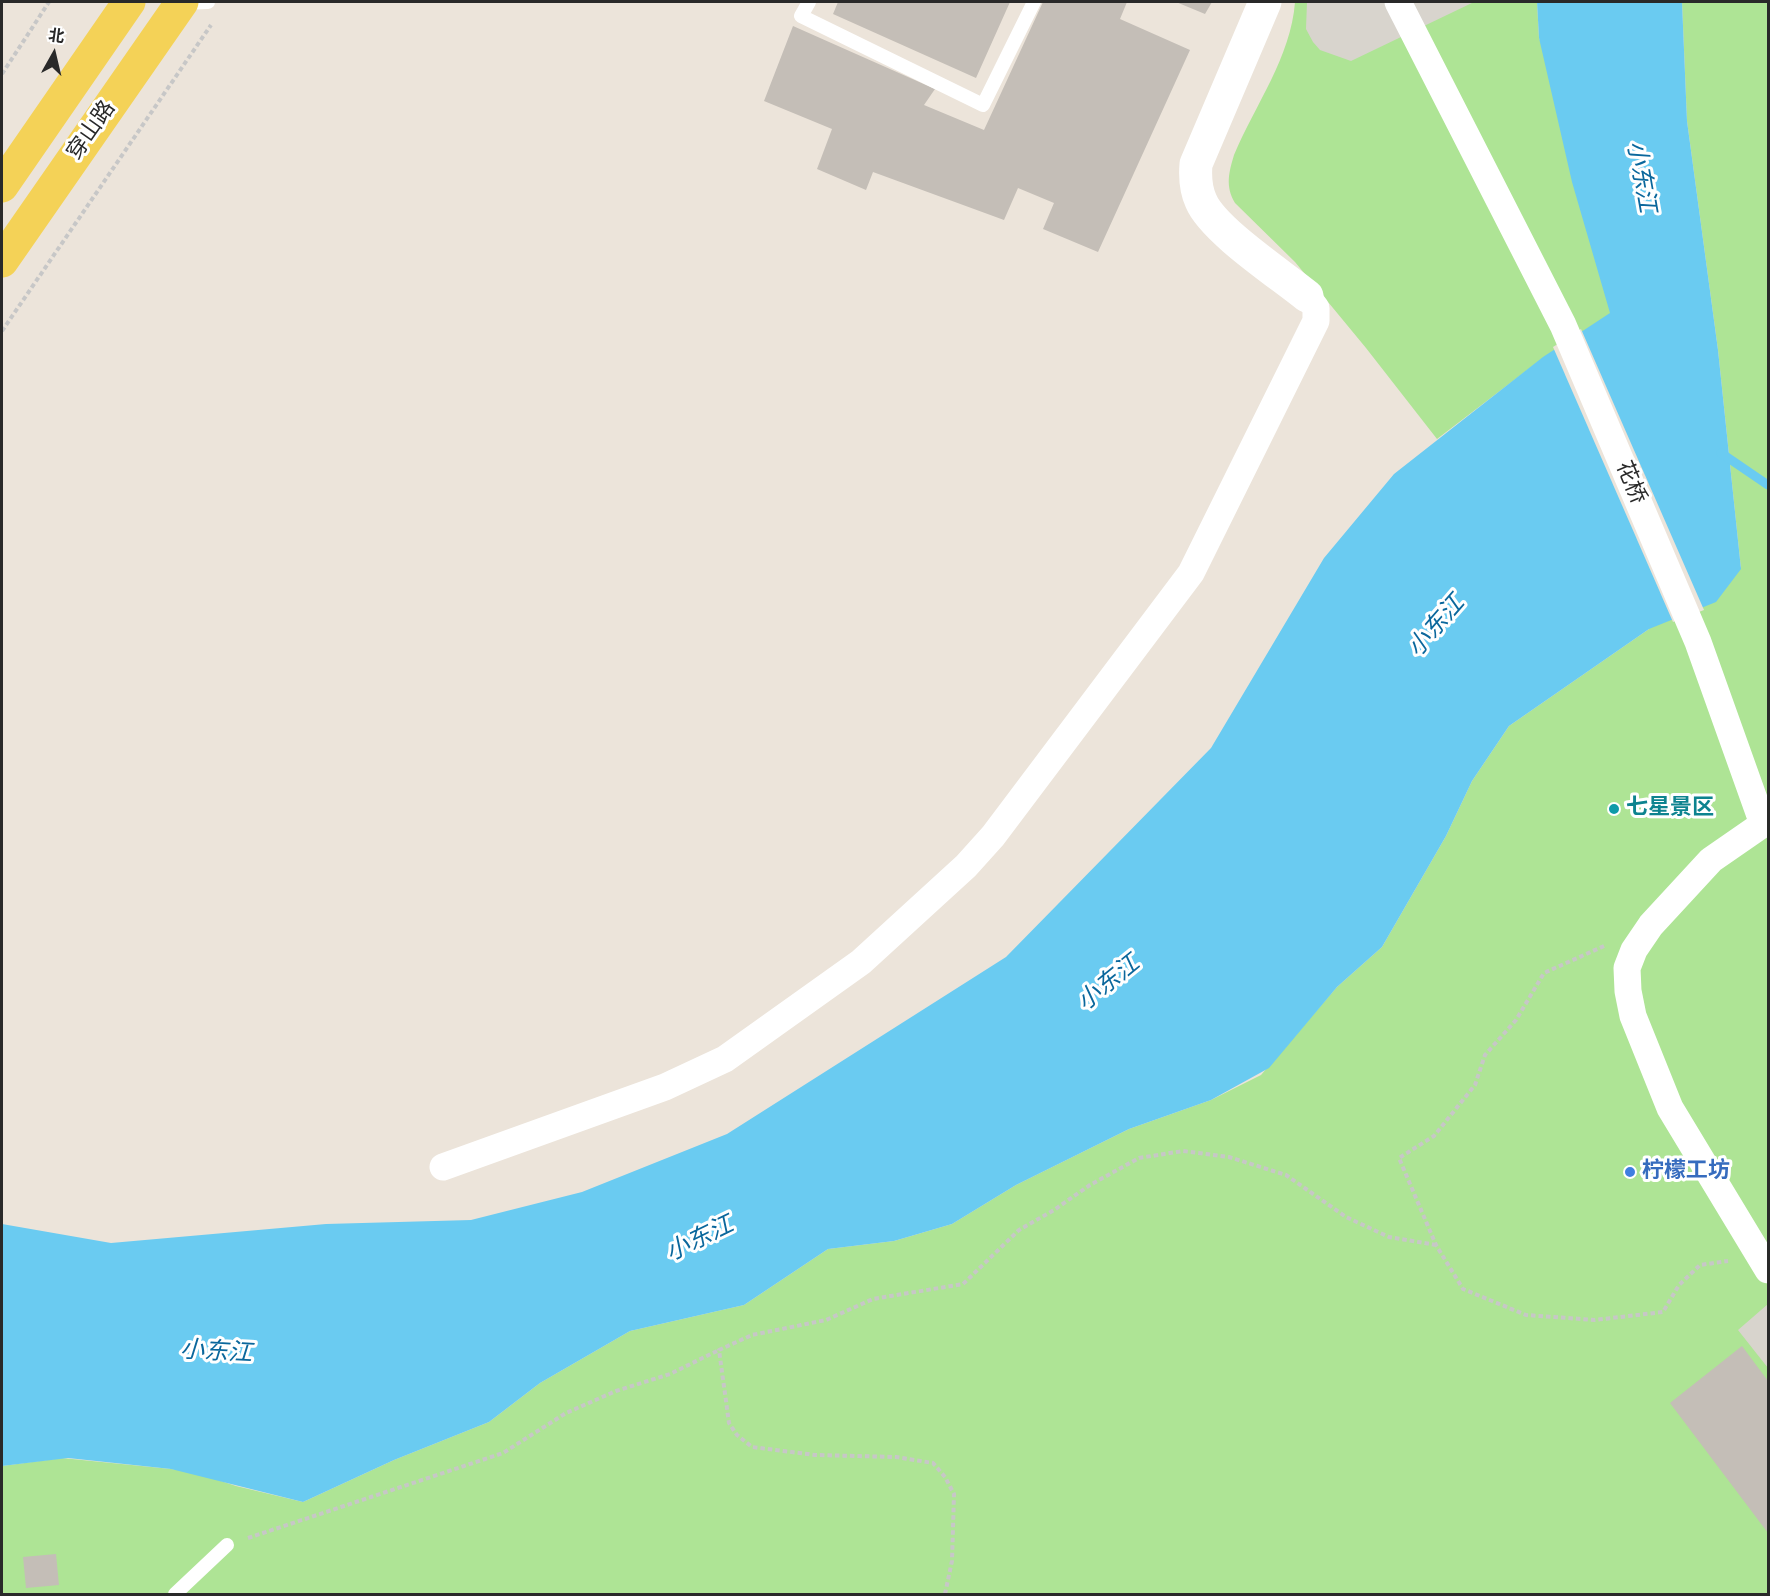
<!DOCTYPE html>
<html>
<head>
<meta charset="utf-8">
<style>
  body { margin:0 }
  #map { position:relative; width:1770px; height:1596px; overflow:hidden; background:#ece4da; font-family:Jost,"Noto Sans SC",sans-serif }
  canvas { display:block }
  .frame { position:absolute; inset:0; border:3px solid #292929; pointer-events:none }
  .north { position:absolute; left:24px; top:24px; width:60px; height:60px; -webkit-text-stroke:4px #fff; paint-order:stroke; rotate:8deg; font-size:16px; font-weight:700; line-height:24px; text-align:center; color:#292929 }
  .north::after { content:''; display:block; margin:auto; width:21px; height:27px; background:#292929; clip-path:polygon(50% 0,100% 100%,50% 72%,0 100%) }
</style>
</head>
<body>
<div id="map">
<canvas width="1770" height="1596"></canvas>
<div class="frame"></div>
<div class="north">北</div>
</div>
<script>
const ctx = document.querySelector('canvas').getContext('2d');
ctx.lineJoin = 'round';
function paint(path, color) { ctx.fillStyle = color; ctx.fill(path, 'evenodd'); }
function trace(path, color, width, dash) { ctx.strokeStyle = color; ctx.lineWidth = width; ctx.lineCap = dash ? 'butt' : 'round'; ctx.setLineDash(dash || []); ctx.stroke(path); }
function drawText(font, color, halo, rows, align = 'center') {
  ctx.font = font + ' Jost,"Noto Sans SC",sans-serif'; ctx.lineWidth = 6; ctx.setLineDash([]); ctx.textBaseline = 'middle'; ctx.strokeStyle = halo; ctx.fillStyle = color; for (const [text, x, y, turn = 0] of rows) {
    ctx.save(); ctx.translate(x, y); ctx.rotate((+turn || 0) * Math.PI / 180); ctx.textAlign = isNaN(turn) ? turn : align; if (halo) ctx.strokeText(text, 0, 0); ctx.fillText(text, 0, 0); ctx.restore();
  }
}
const green = new Path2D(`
  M1295,2H1537L1539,38L1741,569L1718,350L1687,121L1682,2H1768V1594H2V1466L62,1458L191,1471L236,1486L303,1502L394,1460L489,1422L540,1383L630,1331L744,1305L828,1249L894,1241L952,1224L1016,1185L1129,1129L1211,1100L1261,1075L1337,987L1382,947L1446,836L1472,781L1509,726L1649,629L1543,358L1437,439L1366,348L1295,262L1235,203C1225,186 1229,172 1234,155C1255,105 1291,57 1295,2Z`);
const plaza = new Path2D(`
  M1307,2H1474L1351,61L1320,50L1313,42L1306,29Z
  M1768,1304V1368L1738,1330Z`);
const water = new Path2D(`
  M1537,2H1682L1687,121L1718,350L1741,569L1716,602L1649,629L1509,726L1472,781L1446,836L1382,947L1337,987L1269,1068L1211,1100L1129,1129L1016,1185L952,1224L894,1241L828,1249L744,1305L630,1331L540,1383L489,1422L394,1460L303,1502L171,1469L68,1458L2,1466V1224L111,1243L326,1224L471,1220L582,1192L727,1134L1006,957L1211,748L1324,558L1394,474L1543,357L1610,313L1572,182L1539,38Z`);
const pier = new Path2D(`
  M1581,329L1704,610L1673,622L1553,347Z`);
const stream = new Path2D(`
  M1721,453L1768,485`);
const building = new Path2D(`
  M838,2H1010L976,78L833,14Z
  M1043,2H1127L1120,19L1190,50L1098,252L1043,229L1054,203L1018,188L1004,220L873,172L866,190L817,169L832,129L764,101L793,26L935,89L924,105L984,130Z
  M1176,2H1212L1205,14Z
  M1742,1346L1768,1381V1533L1670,1403Z
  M56,1554L59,1585L26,1588L23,1557Z`);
const path = new Path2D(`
  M2,74L49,2
  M2,331L211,25
  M1604,946L1544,973L1516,1020L1485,1055L1475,1085L1434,1136L1399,1158L1436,1245L1463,1289L1526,1315L1595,1320L1663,1312L1679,1285L1700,1265L1728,1261
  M248,1538L503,1453L566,1413L616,1391L670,1374L719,1350
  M945,1594L952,1561L954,1494L945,1477L933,1463L896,1457L815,1455L752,1447L737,1435L729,1423L719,1350L752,1335L826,1320L873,1299L963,1284L1019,1230L1054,1210L1090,1185L1139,1158L1183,1151L1229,1157L1286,1175L1346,1217L1389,1237L1436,1245`);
const lane = new Path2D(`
  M809,2L801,16L983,105L1034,2
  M181,3L208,2
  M175,1594L227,1545`);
const street = new Path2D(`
  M1398,2L1563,325L1698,642L1763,824H1768
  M1763,824L1711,860L1651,925L1634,950L1627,968L1628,991L1633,1016L1670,1108L1768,1270
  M443,1167L665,1087L725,1059L861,962L966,866L993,836L1191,573L1316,321V308L1307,296`);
const secondary = new Path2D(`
  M1265,2L1196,164C1195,176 1196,190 1201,201C1213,230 1280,274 1307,296`);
const primary = new Path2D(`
  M2,186L129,2
  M2,261L182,2`);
const markers = [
  [1614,809,6,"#0f9aa8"],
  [1630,1172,6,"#3f7fe0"]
];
const streetNames = [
  ["穿山路",92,131,-55],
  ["花桥",1630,483,67]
];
const cultureNames = [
  ["七星景区",1626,809]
];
const shopNames = [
  ["柠檬工坊",1642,1172]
];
const waterNames = [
  ["小东江",1640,177,80],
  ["小东江",1437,627,-49],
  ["小东江",1109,984,-39],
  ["小东江",700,1240,-26],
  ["小东江",216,1353,3]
];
paint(green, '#aee495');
paint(plaza, '#d8d4cd');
paint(water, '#6acbf1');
paint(pier, '#ece4da');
trace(stream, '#6acbf1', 9);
paint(building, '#c4beb7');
trace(path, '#c7c7c7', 4, [4.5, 3]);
trace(lane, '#fff', 14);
trace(street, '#fff', 27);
trace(secondary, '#fff', 33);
trace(primary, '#f4d257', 33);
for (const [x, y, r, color] of markers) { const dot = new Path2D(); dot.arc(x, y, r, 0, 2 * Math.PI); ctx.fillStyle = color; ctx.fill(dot); trace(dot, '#fff', 2); }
drawText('22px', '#292929', '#fff', streetNames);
drawText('bold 22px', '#0d838f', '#fff', cultureNames, 'left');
drawText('bold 22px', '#366cbe', '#fff', shopNames, 'left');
drawText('italic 24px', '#0a679c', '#fff', waterNames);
</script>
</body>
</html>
